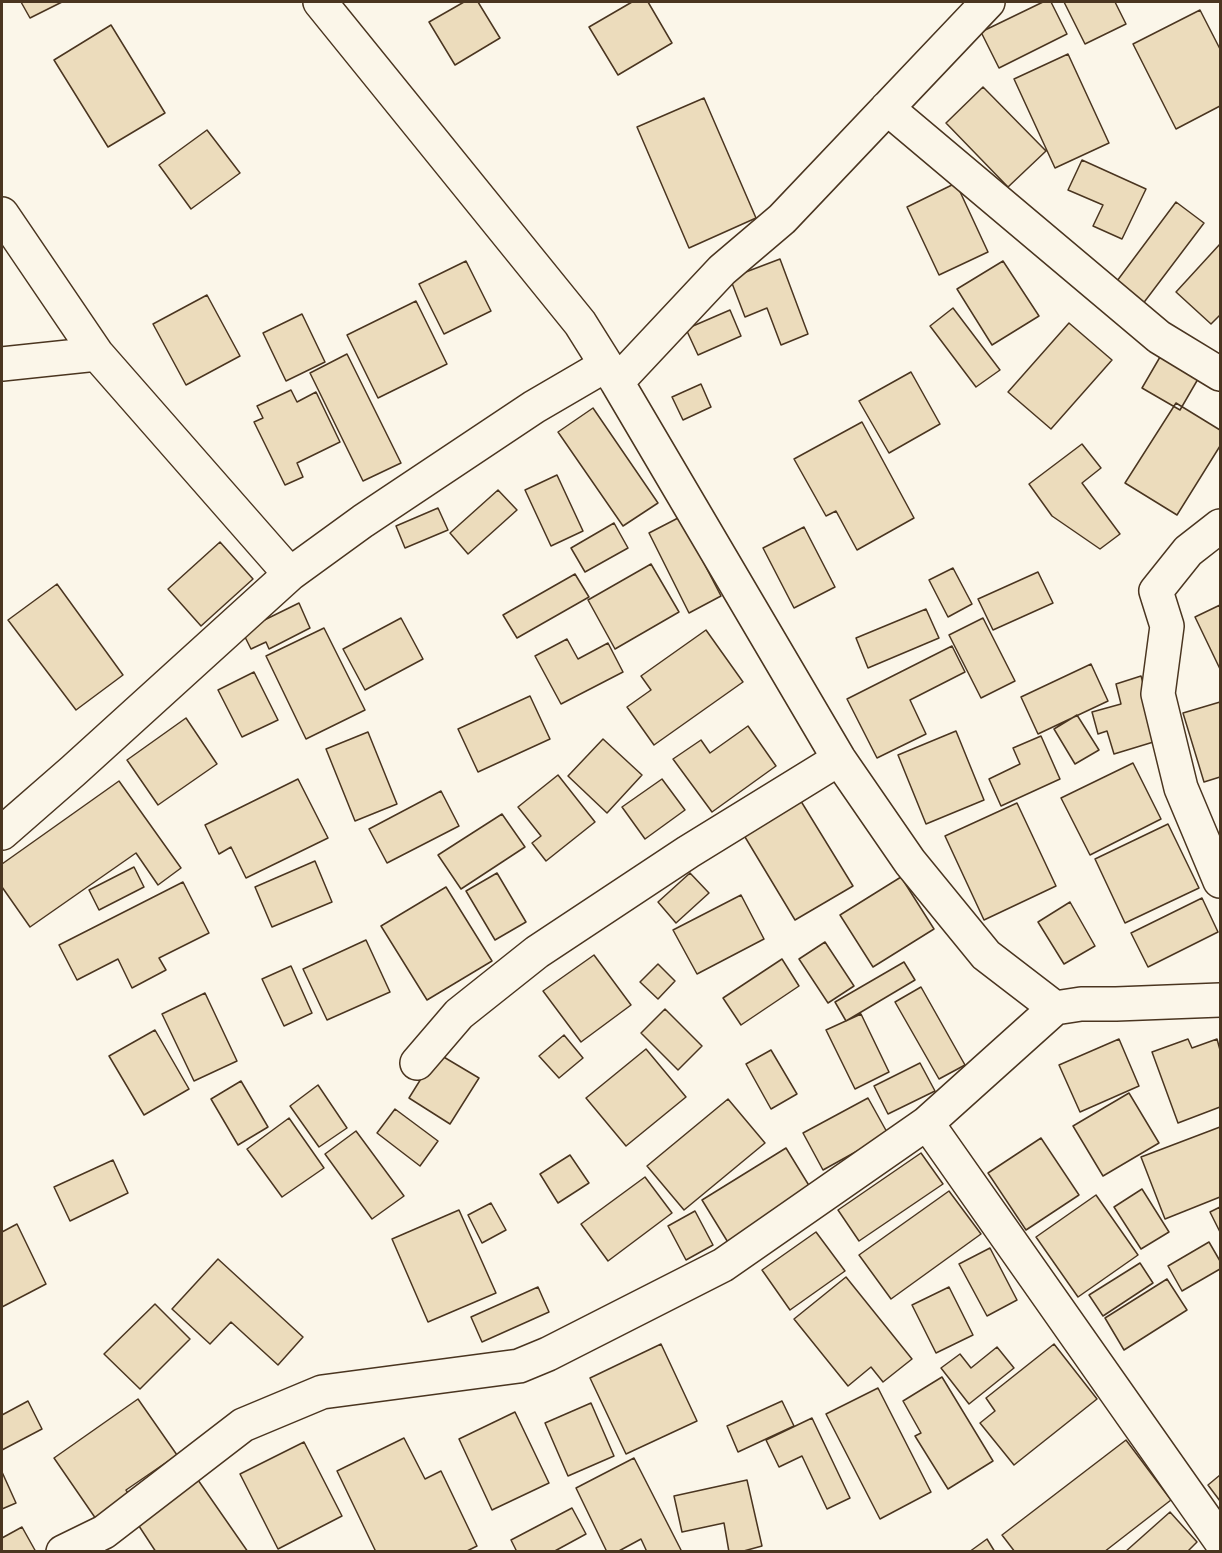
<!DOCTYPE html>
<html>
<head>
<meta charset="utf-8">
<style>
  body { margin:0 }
  #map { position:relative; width:1222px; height:1553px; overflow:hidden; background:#fbf6e9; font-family:Arial,sans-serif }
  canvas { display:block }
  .frame { position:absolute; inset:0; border:3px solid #4a3520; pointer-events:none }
</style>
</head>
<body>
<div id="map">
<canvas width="1222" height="1553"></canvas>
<div class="frame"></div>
</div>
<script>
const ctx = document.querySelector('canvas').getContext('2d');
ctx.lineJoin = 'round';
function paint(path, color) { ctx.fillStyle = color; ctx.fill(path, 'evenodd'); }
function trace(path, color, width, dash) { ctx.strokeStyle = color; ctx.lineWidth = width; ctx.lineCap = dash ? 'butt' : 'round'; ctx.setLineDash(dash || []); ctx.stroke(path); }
const building = new Path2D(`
  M21,2H62L30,18Z
  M464,2H478L500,38L455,65L429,22Z
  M632,2H648L672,43L618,75L589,27Z
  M1043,2H1051L1067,34L999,68L981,32Z
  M1064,2H1115L1126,24L1085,44Z
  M1200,10L1220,49V106L1176,129L1133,44Z
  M111,25L165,113L108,147L54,60Z
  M1068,54L1109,143L1055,168L1014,79Z
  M983,87L1046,151L1008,187L946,123Z
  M704,98L756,218L689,248L637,127Z
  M207,130L240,173L191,209L159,165Z
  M1082,160L1146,189L1122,239L1093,226L1103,205L1068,190Z
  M956,183L988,252L939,275L907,207Z
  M1176,202L1204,223L1142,305L1114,285Z
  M1220,244V315L1211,324L1176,292Z
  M780,259L808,334L781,345L767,308L745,317L730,278Z
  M466,261L491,311L444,334L419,284Z
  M1003,261L1039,316L992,345L957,289Z
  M207,295L240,356L186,385L153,324Z
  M416,301L447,364L378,398L347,335Z
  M953,308L1000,370L976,387L930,326Z
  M730,310L741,336L698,355L686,329Z
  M302,314L325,362L286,381L263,333Z
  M1069,323L1112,360L1051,429L1008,392Z
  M347,354L401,463L363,481L310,373Z
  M1160,357L1198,379L1180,410L1142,388Z
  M911,372L940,424L889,453L859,401Z
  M701,384L711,407L683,420L672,397Z
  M291,390L297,402L316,392L340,442L297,463L303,477L285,485L254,422L263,418L257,406Z
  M1176,403L1220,430V446L1177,515L1125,483Z
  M593,408L658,503L623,526L558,432Z
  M862,422L914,518L857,550L836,511L826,516L794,459Z
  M1082,444L1101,468L1082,483L1120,534L1100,549L1052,516L1029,484Z
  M557,475L583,531L551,546L525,490Z
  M498,490L517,510L468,554L450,533Z
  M438,508L448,530L405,548L396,526Z
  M680,517L721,596L689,613L649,533Z
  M614,523L628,548L585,572L571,548Z
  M804,527L835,587L794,608L763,548Z
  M220,542L253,579L201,626L168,589Z
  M651,564L679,612L615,649L588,600Z
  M953,568L972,604L948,617L929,580Z
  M1038,572L1053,603L993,630L978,599Z
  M575,574L589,597L517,638L503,615Z
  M57,584L123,675L76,710L8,620Z
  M299,603L310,628L269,649L266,642L251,649L242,631Z
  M1220,605V669L1195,617Z
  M926,609L939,638L868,668L856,638Z
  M401,618L423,659L365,690L343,649Z
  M983,618L1015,681L981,698L949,635Z
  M324,628L365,710L306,739L266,656Z
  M706,630L743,682L654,745L627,707L651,690L641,676Z
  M567,639L578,659L608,643L623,672L561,704L535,656Z
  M952,646L965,672L910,700L926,734L877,758L847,699Z
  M1091,664L1108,701L1038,734L1021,697Z
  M254,672L278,720L242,737L218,690Z
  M1141,676L1160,740L1114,754L1107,731L1098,734L1092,712L1121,704L1116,684Z
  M530,696L550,739L478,772L458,729Z
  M1220,702V777L1204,782L1183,713Z
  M1077,715L1099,750L1075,764L1054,729Z
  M186,718L217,764L158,805L127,760Z
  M748,726L776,766L712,812L673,759L701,740L710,753Z
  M956,731L984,800L926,824L898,755Z
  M368,732L397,804L355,821L326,749Z
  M1041,736L1060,779L1001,806L989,779L1020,764L1013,748Z
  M603,739L642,775L607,813L568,776Z
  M1133,763L1161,819L1090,855L1061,798Z
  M558,775L595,822L546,861L532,843L541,836L518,807Z
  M298,779L328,838L246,878L231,847L219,854L205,825Z
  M662,779L685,810L645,839L622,807Z
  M119,781L181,868L158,885L136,853L30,927L2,887V864Z
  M441,791L459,826L387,863L369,829Z
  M799,798L853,886L795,920L742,832Z
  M1017,803L1056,886L984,920L945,836Z
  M502,814L525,847L461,889L438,855Z
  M1168,824L1199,888L1125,923L1095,859Z
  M315,861L332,902L272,927L255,887Z
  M134,867L144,887L99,910L89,890Z
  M497,873L526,922L495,940L466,891Z
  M690,873L709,893L676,923L658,902Z
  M901,877L934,929L873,967L840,915Z
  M183,882L209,933L159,958L166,970L132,988L118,959L77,980L59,945Z
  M446,887L492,961L427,1000L381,926Z
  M741,895L764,939L697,974L673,930Z
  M1202,898L1218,932L1148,967L1131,933Z
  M1070,902L1095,946L1064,964L1038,922Z
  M366,940L390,992L327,1020L303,969Z
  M825,942L854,986L828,1003L799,959Z
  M594,955L631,1005L581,1042L543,991Z
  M782,959L799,986L741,1025L723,998Z
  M904,962L915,980L846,1021L835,1002Z
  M658,964L675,981L658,999L640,982Z
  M291,966L312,1013L284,1026L262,979Z
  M921,987L965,1065L939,1079L895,1002Z
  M205,993L237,1061L194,1081L162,1014Z
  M665,1009L702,1046L678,1070L641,1033Z
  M861,1014L889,1072L855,1089L826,1030Z
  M155,1030L189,1089L144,1115L109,1056Z
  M564,1035L583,1058L559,1078L539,1056Z
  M1119,1039L1139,1086L1080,1112L1059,1065Z
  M1188,1039L1192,1048L1217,1039L1220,1050V1107L1178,1123L1152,1052Z
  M646,1049L686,1097L626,1146L586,1098Z
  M771,1050L797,1094L771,1109L746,1064Z
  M437,1053L479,1078L450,1124L409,1098Z
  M920,1063L935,1091L888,1114L874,1086Z
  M241,1081L268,1127L238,1145L211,1099Z
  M318,1085L347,1128L319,1147L290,1106Z
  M1129,1093L1159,1143L1103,1176L1073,1126Z
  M868,1098L888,1134L823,1170L803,1133Z
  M728,1099L765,1143L684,1210L647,1166Z
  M395,1109L438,1141L420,1166L377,1133Z
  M289,1118L324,1168L282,1197L247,1149Z
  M1220,1127V1197L1165,1219L1141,1157Z
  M356,1131L404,1196L372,1219L325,1154Z
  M1041,1138L1079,1195L1026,1230L988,1173Z
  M786,1148L813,1192L729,1244L702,1200Z
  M921,1153L943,1184L859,1241L838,1210Z
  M570,1155L589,1183L558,1203L540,1174Z
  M113,1160L128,1193L70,1221L54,1187Z
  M645,1177L672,1213L608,1261L581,1224Z
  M1142,1189L1169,1232L1141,1249L1114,1207Z
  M949,1191L981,1234L891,1299L859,1255Z
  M1096,1195L1138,1255L1078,1297L1036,1237Z
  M491,1203L506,1230L482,1243L468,1215Z
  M1220,1207V1232L1210,1212Z
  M459,1210L496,1293L428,1322L392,1239Z
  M695,1211L713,1245L686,1260L668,1226Z
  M17,1224L46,1284L2,1307V1232Z
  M816,1232L845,1271L790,1310L762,1270Z
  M1209,1242L1220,1261V1269L1182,1291L1168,1266Z
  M990,1248L1017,1300L987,1316L959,1264Z
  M218,1259L303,1337L278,1365L231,1322L210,1344L172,1309Z
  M1140,1263L1153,1283L1103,1316L1089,1295Z
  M846,1277L912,1359L883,1382L871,1367L848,1386L794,1319Z
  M1167,1279L1187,1310L1124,1350L1105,1318Z
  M538,1287L549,1312L482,1342L471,1317Z
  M949,1287L973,1335L936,1353L912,1305Z
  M155,1304L190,1339L140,1389L104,1354Z
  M661,1344L697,1421L626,1454L590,1378Z
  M1054,1344L1097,1399L1014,1465L980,1423L995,1411L986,1398Z
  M997,1347L1014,1368L969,1404L941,1368L960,1354L971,1368Z
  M942,1377L993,1461L948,1489L915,1436L921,1433L903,1401Z
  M878,1388L931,1492L880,1519L826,1414Z
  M138,1399L177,1455L126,1490L130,1496L96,1519L54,1458Z
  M28,1401L42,1429L2,1450V1415Z
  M782,1401L794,1426L738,1452L727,1426Z
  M591,1403L614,1456L568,1476L545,1423Z
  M515,1412L549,1483L492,1510L459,1439Z
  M812,1418L850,1498L827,1509L802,1456L779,1467L766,1440Z
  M404,1438L425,1479L441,1471L477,1546L465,1552H376L337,1471Z
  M1126,1440L1171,1500L1104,1552H1015L1002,1535Z
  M304,1442L342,1516L278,1549L240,1474Z
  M634,1458L682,1552H647L641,1539L617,1552H607L576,1488Z
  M2,1472L16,1503L2,1509Z
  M1220,1475V1501L1208,1485Z
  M198,1480L248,1552H156L137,1523Z
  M747,1480L762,1546L740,1552H729L724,1523L682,1532L674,1496Z
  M572,1508L586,1534L553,1552H517L511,1540Z
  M1170,1512L1197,1542L1187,1552H1125Z
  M22,1527L36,1552H2V1538Z
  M987,1539L995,1552H969Z`);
const minor = new Path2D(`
  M320,2L580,323L617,382L839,759L910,862L986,955L1055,1008L1081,1004H1116L1220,1000
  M887,108L1159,337L1220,374
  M2,214L97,354L290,574
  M2,364L97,354
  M617,382L722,270L782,219L988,2
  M1220,526L1188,551L1156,591L1167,626L1158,694L1181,788L1220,881
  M2,833L73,771L290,574L363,521L534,407L606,365
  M417,1063L459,1014L537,952L688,852L839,759
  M927,1123L1220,1540
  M63,1552L104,1532L243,1425L322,1392L519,1366L548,1354L723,1265L927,1123L1055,1008`);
paint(building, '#ecdcbc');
trace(building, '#4a3520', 1.5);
trace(minor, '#4a3520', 36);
trace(minor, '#fbf6e9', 33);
</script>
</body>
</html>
